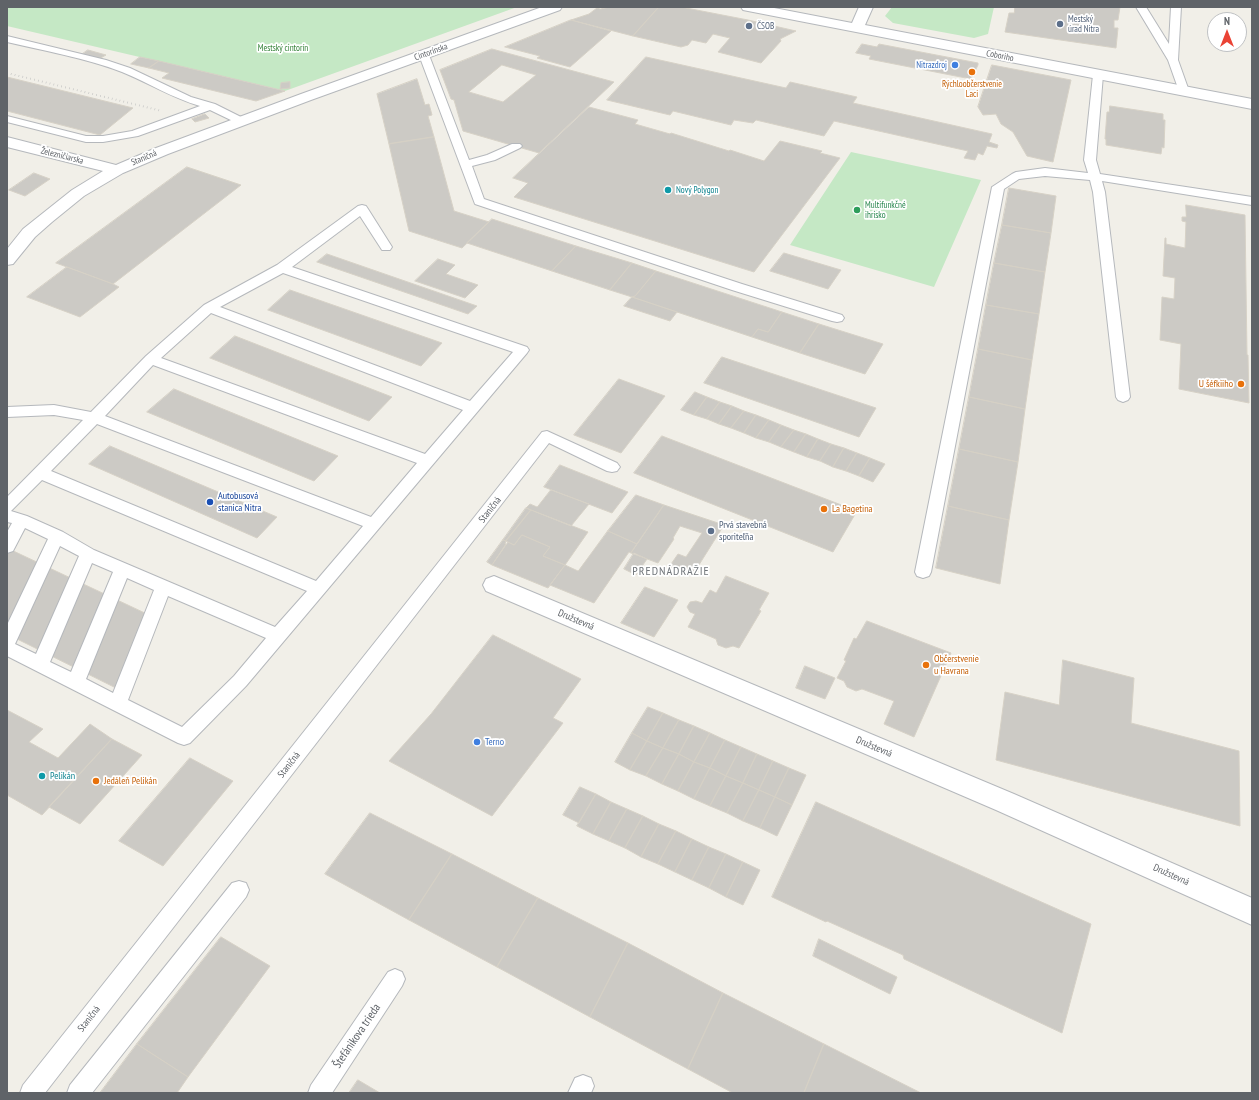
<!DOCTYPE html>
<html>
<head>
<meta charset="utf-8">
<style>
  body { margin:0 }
  #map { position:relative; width:1259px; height:1100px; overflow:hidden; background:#f1efe8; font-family:"PT Sans Narrow",sans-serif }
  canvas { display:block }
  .frame { position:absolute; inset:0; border:8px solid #5f6368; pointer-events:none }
  .north { position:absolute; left:1207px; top:12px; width:40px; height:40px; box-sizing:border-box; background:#fff; border:1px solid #bfc1c3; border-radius:50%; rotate:0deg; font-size:11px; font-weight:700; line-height:16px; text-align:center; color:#5f6368 }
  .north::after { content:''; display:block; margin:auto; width:14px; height:18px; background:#ea4335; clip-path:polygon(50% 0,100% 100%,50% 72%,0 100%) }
</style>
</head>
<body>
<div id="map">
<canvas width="1259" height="1100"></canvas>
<div class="frame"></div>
<div class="north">N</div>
</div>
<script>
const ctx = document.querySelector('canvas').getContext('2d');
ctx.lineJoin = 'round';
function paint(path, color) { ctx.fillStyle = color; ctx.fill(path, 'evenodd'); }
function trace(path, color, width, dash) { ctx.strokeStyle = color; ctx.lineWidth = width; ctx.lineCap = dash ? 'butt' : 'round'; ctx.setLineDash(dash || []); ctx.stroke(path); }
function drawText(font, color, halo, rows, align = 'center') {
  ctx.font = font + ' "PT Sans Narrow",sans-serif'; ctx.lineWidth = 3.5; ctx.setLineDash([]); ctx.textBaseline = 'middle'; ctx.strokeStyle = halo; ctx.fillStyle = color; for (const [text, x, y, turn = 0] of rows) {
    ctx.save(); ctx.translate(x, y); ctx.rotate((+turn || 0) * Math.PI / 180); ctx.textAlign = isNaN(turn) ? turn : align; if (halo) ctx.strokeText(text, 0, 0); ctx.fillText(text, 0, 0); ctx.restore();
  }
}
const green = new Path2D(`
  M7,7H517L285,91L7,26Z
  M892,7H994L988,34L974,38L893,23L885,16Z
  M851,152L981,180L934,287L790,245Z`);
const building = new Path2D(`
  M610,7H659L633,36L571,20L589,14L597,8L600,9Z
  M659,7H681L748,20L796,31L780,39L781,41L761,63L718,52L730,38L713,34L706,43L692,40L688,45L681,47L633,36Z
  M1015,7H1120L1118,20H1114V28H1118L1116,48L1005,32L1009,13H1014Z
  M571,20L611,31L570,67L537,58L540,56L505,47Z
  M862,44L877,47L879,44L978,63V65L971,79L869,59L871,56L856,53Z
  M492,49L614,82L539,153L463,131L454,100L451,99L440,70ZM502,65L536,75L503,102L469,92Z
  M88,50L106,55L99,59L81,55Z
  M140,57L159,61L149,68L131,64Z
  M646,57L786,88L790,82L857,97L853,103L992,134L989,142L998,145L997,148L987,146L983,155L978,153L975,160L964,158L968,151L834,121L824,136L756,120L753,123L734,120L731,125L673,111L670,115L607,100Z
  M159,61L285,91L256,101L162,78L169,73L149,68Z
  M992,65L1071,80L1053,162L1027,156L1013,132L1001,124L996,114L983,115L978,107Z
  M7,77L133,108L100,135L7,111Z
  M417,79L425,105L429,104L432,115L428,116L434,137L389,144L377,94Z
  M290,82V88L280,89L281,83Z
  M1110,106L1163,114V120H1165L1164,148L1162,147L1161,154L1106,145V139H1105L1107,112H1109Z
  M589,107L638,120L635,124L670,134L671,133L729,151L730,150L764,161L780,141L822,151L820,153L840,158L754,272L514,197L528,183L513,178Z
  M205,114L209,118L195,122L192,119Z
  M434,137L454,211L489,222L462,248L409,231L389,144Z
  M187,167L241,185L113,284L56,263Z
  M34,173L50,179L25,196L9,190Z
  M1009,188L1056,196L1051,233L1002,225Z
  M1186,205L1245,215L1247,355H1248L1249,403L1179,389L1181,344L1160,340L1162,297L1174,299L1175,278L1163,276L1165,238H1166V244L1185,248L1186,222L1182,221V217H1186Z
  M492,219L576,246L552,271L467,243Z
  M1002,225L1051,233L1045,272L994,263Z
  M576,246L632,263L610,290L552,271Z
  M784,253L841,270L828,289L770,271Z
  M327,254L477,306L468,314L317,262Z
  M438,259L455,265L446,274L478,285L465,298L415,281Z
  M632,263L656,271L635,296L632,297L610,290Z
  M994,263L1045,272L1039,314L986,305Z
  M67,267L113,284L119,287L80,317L27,297Z
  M656,271L782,312L768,332L758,329L752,337L632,297L635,296Z
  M290,290L442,343L421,366L268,310Z
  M632,297L677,312L670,321L624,306Z
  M986,305L1039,314L1032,360L978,349Z
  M782,312L819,324L800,353L752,337L758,329L768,332Z
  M819,324L883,344L865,374L800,353Z
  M235,336L392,397L369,421L210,358Z
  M978,349L1032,360L1025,409L969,397Z
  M722,357L876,408L859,437L704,383Z
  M619,379L665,396L621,453L574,435Z
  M174,389L338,456L314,481L147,412Z
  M695,392L707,397L694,415L681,410Z
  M707,397L720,402L707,419L694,415Z
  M969,397L1025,409L1018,462L959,449Z
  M720,402L732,406L719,424L707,419Z
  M732,406L744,411L731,428L719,424Z
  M744,411L756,415L744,433L731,428Z
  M756,415L769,420L756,438L744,433Z
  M769,420L781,425L769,442L756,438Z
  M781,425L794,430L781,447L769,442Z
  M794,430L806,434L794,452L781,447Z
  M806,434L818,439L807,457L794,452Z
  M662,436L857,511L833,552L634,473Z
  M818,439L831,444L820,461L807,457Z
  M831,444L844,448L833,467L820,461Z
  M110,446L277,517L257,538L89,464Z
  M844,448L857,453L846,471L833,467Z
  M959,449L1018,462L1009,520L948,506Z
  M857,453L870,458L859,476L846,471Z
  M870,458L885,464L873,482L859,476Z
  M560,465L628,492L612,513L544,487Z
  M551,490L589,504L571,526L526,508L530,504L537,507Z
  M636,495L664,505L637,544L608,531Z
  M664,505L724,525L692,576L669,567L678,554L686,557L702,533L680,526L673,538L674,539L658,563L631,553Z
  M948,506L1009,520L1000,584L936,568Z
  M526,508L531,510L506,541L503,540Z
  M531,510L588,532L565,565L543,556L550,547L522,535L514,545L506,541Z
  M608,531L637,544L631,553L629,552L594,603L550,585L565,565L578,571Z
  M522,535L550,547L543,556L565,565L548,588L492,565L508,542L514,545Z
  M503,540L506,541L505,544H506L492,565L487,562Z
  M7,548L149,615L120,690L7,634Z
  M634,553L647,559L636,575L624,569Z
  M726,576L769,593L759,610L761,611L739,648L733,646L726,648L718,645L716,639L688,627L695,614L690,612L687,607L690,602L696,601L702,603L710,590L716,593Z
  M645,587L678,600L654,637L621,623Z
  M867,621L951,653L914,737L884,724L894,701L862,689L856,691L847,687L844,681L837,678L846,661L844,660L854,638L856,639Z
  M493,635L581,679L553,718L563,723L492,816L389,761L431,714Z
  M1063,660L1134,678L1131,723L1239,751L1240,826L996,760L1005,692L1059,705Z
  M805,666L835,678L825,699L796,688Z
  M648,707L663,713L647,741L632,733Z
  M7,710L43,729L29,742L58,758L90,724L112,739L42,815L7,795Z
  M663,713L679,720L663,748L647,741Z
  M679,720L694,726L679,754L663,748Z
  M694,726L710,733L694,762L679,754Z
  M632,733L647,741L630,770L615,762Z
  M710,733L725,740L710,768L694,762Z
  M112,739L142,755L80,824L49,807Z
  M725,740L741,747L726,776L710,768Z
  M647,741L663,748L646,776L630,770Z
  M741,747L757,754L743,783L726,776Z
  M663,748L679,754L662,784L646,776Z
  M679,754L694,762L678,791L662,784Z
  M757,754L773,761L759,790L743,783Z
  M190,758L233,781L163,866L119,841Z
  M773,761L789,768L775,797L759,790Z
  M694,762L710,768L694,799L678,791Z
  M710,768L726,776L710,806L694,799Z
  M789,768L806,775L792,805L775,797Z
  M726,776L743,783L727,813L710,806Z
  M743,783L759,790L743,821L727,813Z
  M580,787L596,794L579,823L563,815Z
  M759,790L775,797L760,828L743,821Z
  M596,794L611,802L593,834L577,826Z
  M775,797L792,805L777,836L760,828Z
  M611,802L627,809L609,841L593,834Z
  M816,802L1091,924L1062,1033L904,959L903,955L827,921L826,922L772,897Z
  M627,809L643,816L625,848L609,841Z
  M370,813L452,854L409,920L325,874Z
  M643,816L659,824L641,857L625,848Z
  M659,824L676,831L658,864L641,857Z
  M676,831L692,839L675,872L658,864Z
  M692,839L709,847L692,880L675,872Z
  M709,847L726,854L709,888L692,880Z
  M452,854L538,898L497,967L409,920Z
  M726,854L743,862L726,897L709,888Z
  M743,862L760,870L743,905L726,897Z
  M538,898L628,943L590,1017L497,967Z
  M221,937L270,966L188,1077L137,1044Z
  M819,939L897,977L890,994L813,956Z
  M628,943L723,993L688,1069L590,1017Z
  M723,993L824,1044L804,1093H733L688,1069Z
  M137,1044L188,1077L177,1093H100Z
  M824,1044L921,1093H804Z
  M358,1080L380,1093H349Z`);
const lane = new Path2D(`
  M1136,7H1146L1169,44L1171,7H1181L1178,60L1189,91L1188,93L1184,94L1179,91L1168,60Z
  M7,36L106,60L130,68L191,97L215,104L245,119L247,121L241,124L237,123L210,110L138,136L103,142H86L7,122V116L86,136H103L132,131L200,106C172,98 149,83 122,72C86,58 45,51 7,42Z
  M424,52L429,55L469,160L487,155L512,144H520L522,146L520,148L495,160L472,166L484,199L742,284L842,315L844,318L842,321L837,322L832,321L732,290L475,204L419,55Z
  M1098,72L1103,75L1096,160L1100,174L1252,197V205L1102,181L1105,192L1130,397L1128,400L1123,402L1118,400L1116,397L1093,192L1090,180L1045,176L1019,179L1004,189L931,572L929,576L923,578L917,576L915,572L992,187L1012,174L1016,172L1045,168L1088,173L1084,160L1093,75Z
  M362,205L366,206L368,209L392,247L390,250H382L360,216L292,267L527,347L529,350L527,353L246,686L190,743L184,745L178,743L7,656V625L48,539L25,528L13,551L7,553V532L12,523L7,522V497L83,420L54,415L7,417V407L54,405L91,412L146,356L204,305L277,265L358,206ZM283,273L513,352L470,401L220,307ZM211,313L463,410L425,454L161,358ZM153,365L417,463L371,517L105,416ZM97,424L363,526L316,581L51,471ZM42,480L307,591L275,627L94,550L63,532L27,516L11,511ZM60,546L79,556L36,654L15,644ZM92,563L113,572L71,672L50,662ZM127,578L154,590L113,693L86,679ZM168,596L266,638L234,676L182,727L128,700Z
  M547,431L617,463L620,467L617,471L612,472L607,471L549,443L45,1093H20L23,1085L542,432Z
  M239,881L246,883L249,890L246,897L92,1093H67L70,1085L232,883Z
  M395,969L402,972L405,979L402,986L332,1093H308L311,1085L388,972Z
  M583,1075L591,1078L594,1086L591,1093H568L575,1078Z`);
const street = new Path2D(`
  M542,7H562L560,10L311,100L168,154L123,173L84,196L52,222L35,237L13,264L7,265V249L23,229L72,190L103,171L7,147V137L116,165L156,148L301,94Z
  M741,7H769L852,23L859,7H873L865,25L1252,99V109L748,11L743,10Z
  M494,576L1014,794L1252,898V925L996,810L486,591L483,585L486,579Z`);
const rail = new Path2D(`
  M7,73L162,111`);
const markers = [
  [1060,24,4,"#5c6f8a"],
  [749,26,4,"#5c6f8a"],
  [955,65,4,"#3f7fe0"],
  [972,72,4,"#e8710a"],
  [668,190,4,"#0f9aa8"],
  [857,210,4,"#2e9e5b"],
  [1241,384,4,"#e8710a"],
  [210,502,4,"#1a4fb4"],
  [824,509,4,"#e8710a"],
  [711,531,4,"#5c6f8a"],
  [926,665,4,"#e8710a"],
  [477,742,4,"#3f7fe0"],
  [42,776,4,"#0f9aa8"],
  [96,781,4,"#e8710a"]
];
const farServicenames = [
  ["Mestský",1068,19],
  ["úrad Nitra",1068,29],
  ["ČSOB",757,26]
];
const farParknames = [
  ["Mestský cintorín",283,48]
];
const farStreetnames = [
  ["Cintorínska",431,52,-20],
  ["Coboriho",1000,56,11],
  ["Železničiarska",62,156,14],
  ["Staničná",144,158,-23]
];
const farShopnames = [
  ["Nitrazdroj",947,65]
];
const farFoodnames = [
  ["Rýchloobčerstvenie",972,84],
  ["Laci",972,94]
];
const farCulturenames = [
  ["Nový Polygon",676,190]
];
const farLeisurenames = [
  ["Multifunkčné",865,205],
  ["ihrisko",865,215]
];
const foodNames = [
  ["U šéfkiiho",1233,384,"right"],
  ["La Bagetina",832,509],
  ["Občerstvenie",934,659],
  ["u Havrana",934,671],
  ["Jedáleň Pelikán",104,781]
];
const transitNames = [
  ["Autobusová",218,496],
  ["stanica Nitra",218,508]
];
const streetNames = [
  ["Staničná",490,510,-52],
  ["Družstevná",576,620,23],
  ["Družstevná",874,747,23],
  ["Staničná",289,765,-52],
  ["Družstevná",1171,875,24],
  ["Staničná",89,1019,-52]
];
const serviceNames = [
  ["Prvá stavebná",719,525],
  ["sporiteľňa",719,537]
];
const shopNames = [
  ["Terno",485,742]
];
const cultureNames = [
  ["Pelikán",50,776]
];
const quarterNames = [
  ["PREDNÁDRAŽIE",671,572]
];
const nearStreetnames = [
  ["Štefánikova trieda",357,1036,-56]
];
paint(green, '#c5e8c5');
paint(building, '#cccac5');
trace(building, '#d6d1c6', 1);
trace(lane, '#b5b8bc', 2);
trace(street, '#b5b8bc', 2);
paint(lane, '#fff');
paint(street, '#fff');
trace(rail, '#b6b7b8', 2, [0.5, 3.5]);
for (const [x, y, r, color] of markers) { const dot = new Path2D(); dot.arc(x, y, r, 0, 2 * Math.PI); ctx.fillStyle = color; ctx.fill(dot); trace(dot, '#fff', 1.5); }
drawText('9px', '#4e5e75', '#fff', farServicenames, 'left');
drawText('9px', '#348238', '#fff', farParknames);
drawText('9px', '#5f6368', '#fff', farStreetnames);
drawText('9px', '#366cbe', '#fff', farShopnames, 'right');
drawText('9px', '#c56008', '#fff', farFoodnames);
drawText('9px', '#0d838f', '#fff', farCulturenames, 'left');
drawText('9px', '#27864d', '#fff', farLeisurenames, 'left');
drawText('10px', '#c56008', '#fff', foodNames, 'left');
drawText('10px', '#164399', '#fff', transitNames, 'left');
drawText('10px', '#5f6368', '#fff', streetNames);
drawText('10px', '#4e5e75', '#fff', serviceNames, 'left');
drawText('10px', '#366cbe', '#fff', shopNames, 'left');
drawText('10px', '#0d838f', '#fff', cultureNames, 'left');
ctx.letterSpacing = '1px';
drawText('12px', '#70757a', '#fff', quarterNames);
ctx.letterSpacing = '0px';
drawText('12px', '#5f6368', '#fff', nearStreetnames);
</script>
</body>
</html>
